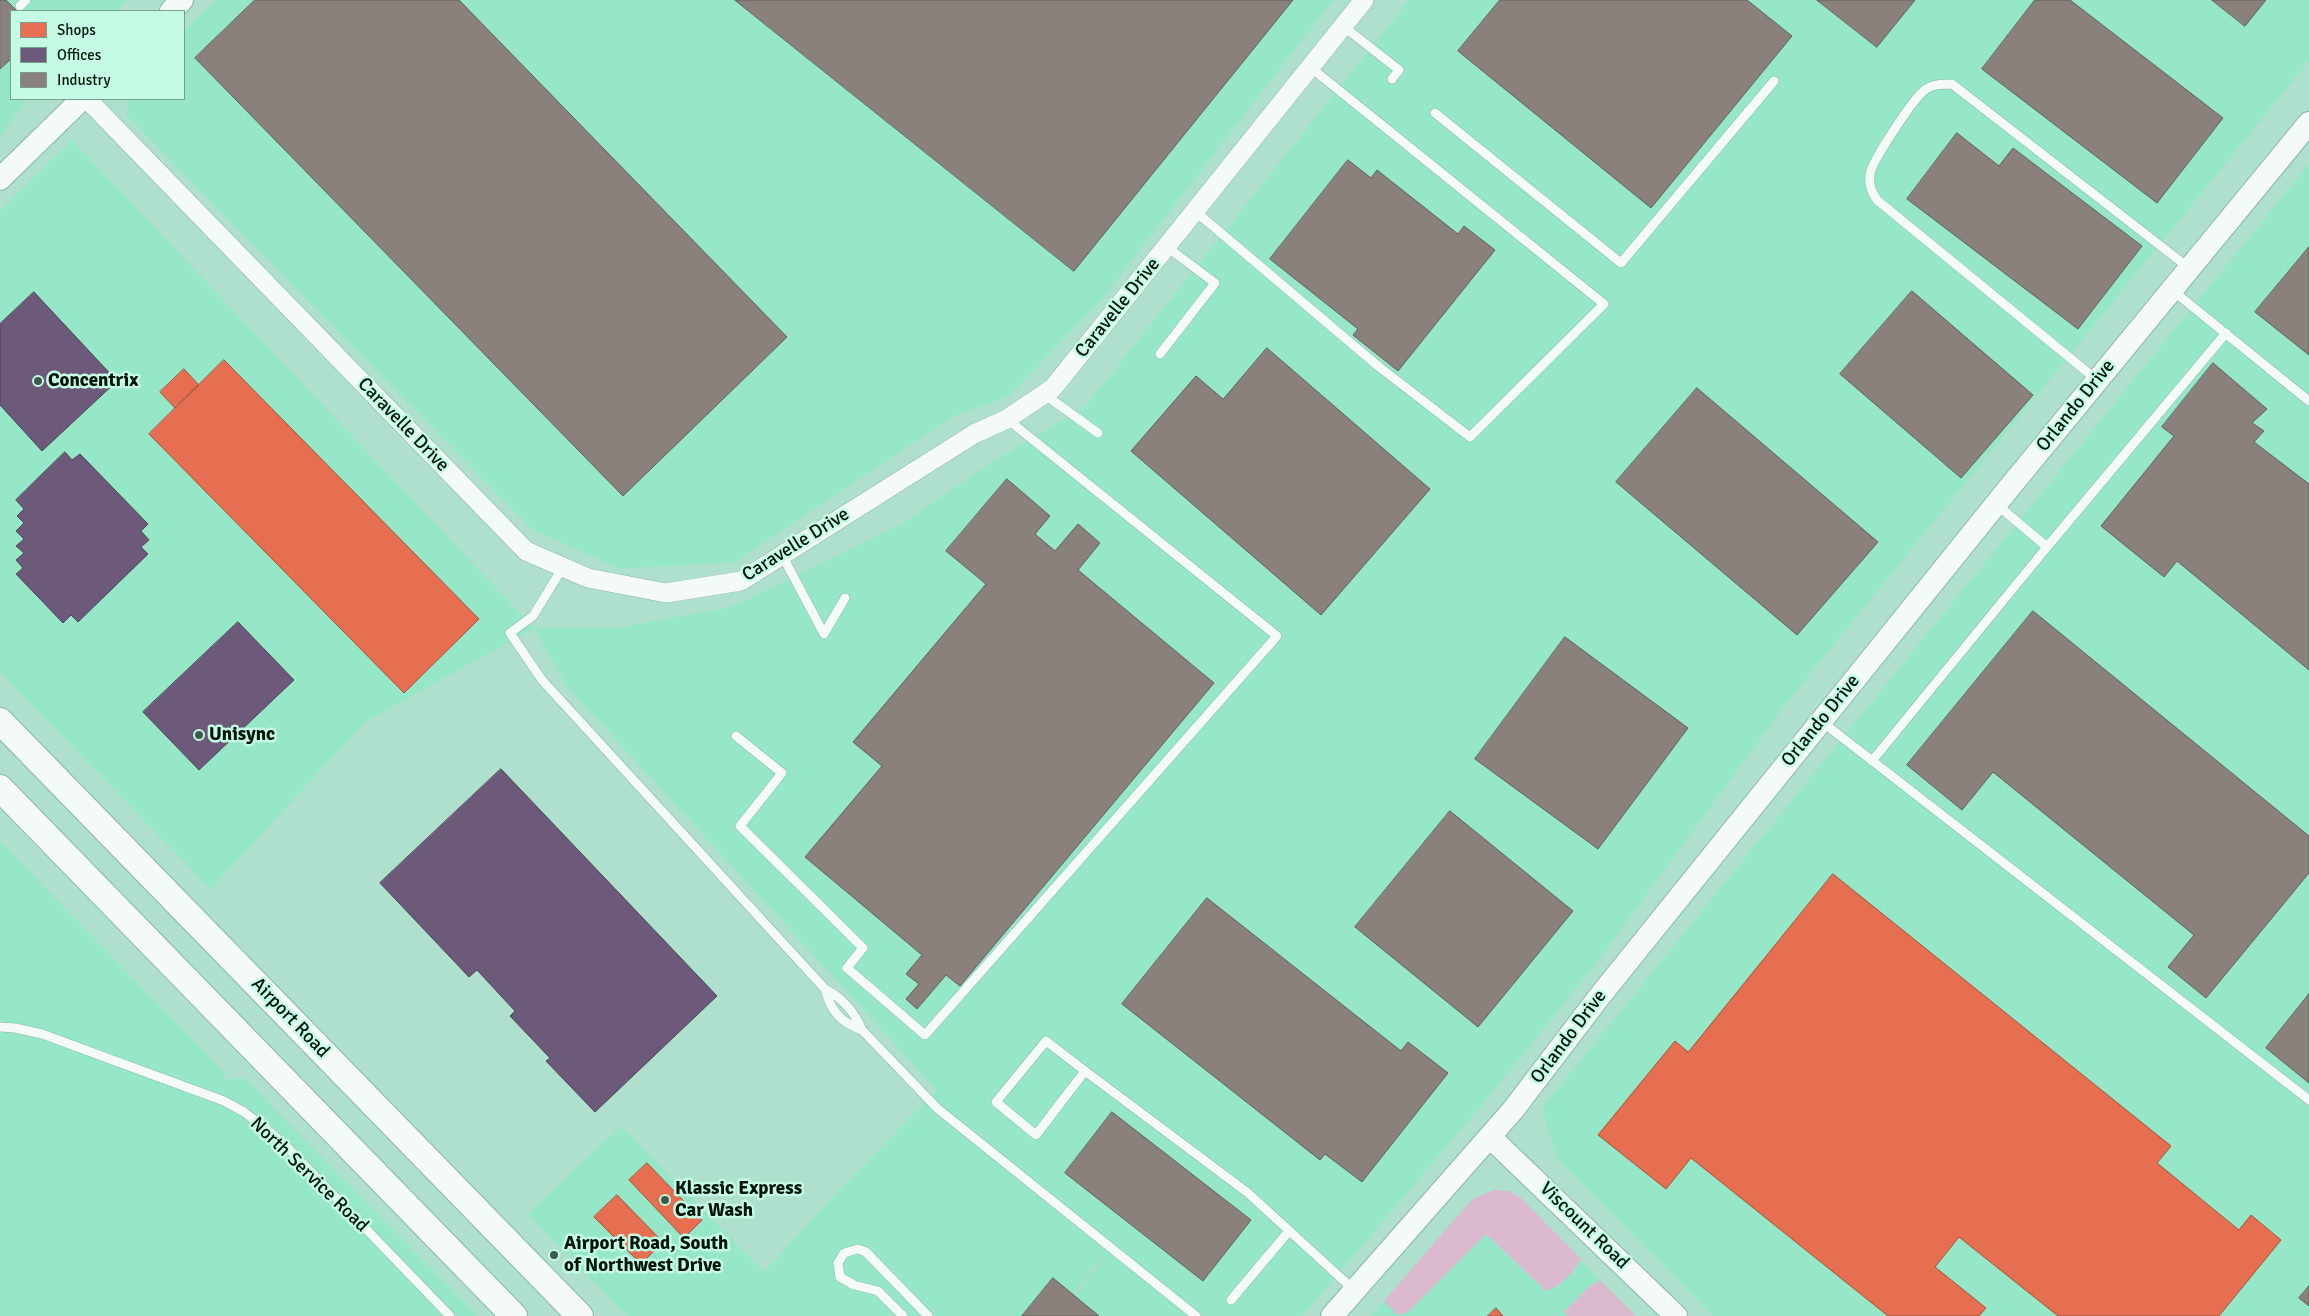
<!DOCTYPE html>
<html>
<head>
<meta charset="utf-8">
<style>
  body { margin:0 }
  #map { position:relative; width:2309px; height:1316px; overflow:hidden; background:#aee0cd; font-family:Signika,sans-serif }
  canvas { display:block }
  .legend { position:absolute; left:10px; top:10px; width:175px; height:90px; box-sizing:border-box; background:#c5fbe4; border:1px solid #769f8d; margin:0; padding:6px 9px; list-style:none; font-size:15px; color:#00140a }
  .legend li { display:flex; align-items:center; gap:10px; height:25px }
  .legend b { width:25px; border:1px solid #769f8d }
</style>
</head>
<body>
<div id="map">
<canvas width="2309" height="1316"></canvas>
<ul class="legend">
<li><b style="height:14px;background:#e76f51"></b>Shops</li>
<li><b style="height:14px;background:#6d597a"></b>Offices</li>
<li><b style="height:14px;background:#8a817c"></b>Industry</li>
</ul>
</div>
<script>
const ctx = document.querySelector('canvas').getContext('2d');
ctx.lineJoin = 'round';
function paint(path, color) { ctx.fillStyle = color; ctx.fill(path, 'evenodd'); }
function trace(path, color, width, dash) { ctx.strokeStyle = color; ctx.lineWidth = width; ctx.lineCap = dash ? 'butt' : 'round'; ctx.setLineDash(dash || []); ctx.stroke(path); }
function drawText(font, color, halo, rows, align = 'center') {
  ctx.font = font + ' Signika,sans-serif'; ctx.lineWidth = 5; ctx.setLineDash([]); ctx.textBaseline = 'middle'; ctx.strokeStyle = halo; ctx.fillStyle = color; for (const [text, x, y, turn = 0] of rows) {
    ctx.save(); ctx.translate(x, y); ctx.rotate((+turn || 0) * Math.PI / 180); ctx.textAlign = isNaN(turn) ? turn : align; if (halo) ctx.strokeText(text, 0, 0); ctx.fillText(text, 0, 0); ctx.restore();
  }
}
const built = new Path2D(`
  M0,0H127L116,11H11V99H27L0,137Z
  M216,0H1333L1101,300L1009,396L954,416L735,562L620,569L532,529L127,116L129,99H184V31Z
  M1409,0H2309V61L1788,701L1595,965L1477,1111L1302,1316H627L528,1214L621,1126L764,1272L832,1198L937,1090L567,686L534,628L365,722L211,889L0,672V211L72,140L534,628H616L732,607L902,524L992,462L1086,406Z
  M2309,164V1316H1713L1556,1157L1542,1108Z
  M0,841L226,1074L222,1080L244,1078L478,1316H0Z
  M1494,1190L1509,1191L1521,1198L1633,1316H1371L1467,1205L1475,1198Z`);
const green = new Path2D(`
  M1494,1190L1509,1191L1521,1198L1581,1259C1574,1272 1560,1287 1546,1291L1486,1234L1408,1312L1397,1315L1384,1301L1467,1205L1475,1198Z
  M1600,1280L1636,1316H1568L1564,1312L1591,1285Z`);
const shops = new Path2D(`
  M224,360L479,619L404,693L149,434Z
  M184,369L199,385L175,408L160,392Z
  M1833,874L2171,1146L2157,1163L2239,1230L2251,1215L2281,1240L2219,1316H2058L1959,1237L1935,1267L1986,1308L1979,1316H1888L1691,1158L1666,1189L1598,1135L1675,1041L1688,1052Z
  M647,1163L702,1220L684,1238L629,1180Z
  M617,1195L663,1242L641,1264L594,1217Z
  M1496,1308L1503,1316H1488Z`);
const offices = new Path2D(`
  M34,292L117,381L42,451L0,405V324Z
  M65,452L72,460L80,454L148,524L141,531L149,540L141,547L148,554L78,622L71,615L63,623L16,574L23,568L16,560L24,553L16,546L24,539L16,531L24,523L17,516L24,509L16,500Z
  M238,622L294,680L199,770L143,712Z
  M501,769L717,996L595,1112L546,1061L550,1058L510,1016L515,1011L477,970L469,977L380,883Z`);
const industry = new Path2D(`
  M0,0H6L17,11H11V59L0,69Z
  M255,0H459L787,337L623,496L195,58Z
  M735,0H1293L1074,271Z
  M1500,0H1747L1792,36L1651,208L1458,51Z
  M1817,0H1915L1877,47Z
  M2035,0H2070L2223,118L2157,203L1982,69Z
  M2212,0H2266L2245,26Z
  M1957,133L1999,166L2013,148L2142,246L2078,329L1907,199Z
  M1348,160L1371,178L1377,170L1458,234L1464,226L1495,250L1398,371L1353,335L1358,329L1270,259Z
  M2309,247V355L2255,312Z
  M1912,291L2033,395L1961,478L1840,374Z
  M1267,348L1430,489L1321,615L1131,451L1196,376L1223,399Z
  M2213,363L2267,409L2252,423L2264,431L2254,442L2309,484V670L2177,561L2164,577L2101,526L2174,436L2162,427Z
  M1697,388L1878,542L1797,635L1616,482Z
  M1007,479L1050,516L1035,534L1055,551L1078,524L1100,543L1078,570L1214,683L960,986L946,975L917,1009L906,999L919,984L906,974L922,955L805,857L882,766L853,742L986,584L946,551Z
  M2033,611L2309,836V873L2206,998L2168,967L2194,935L1993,772L1962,810L1907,765Z
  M1565,637L1688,728L1598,849L1475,759Z
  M1450,811L1573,911L1478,1027L1355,927Z
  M1207,898L1401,1051L1408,1042L1448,1073L1362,1182L1325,1154L1320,1160L1122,1004Z
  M2309,994V1083L2266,1048Z
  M1112,1112L1251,1220L1203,1281L1065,1173Z
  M1053,1278L1099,1316H1022Z
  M2309,1286V1306L2299,1298Z`);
const path = new Path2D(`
  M1076,1293L1102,1257`);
const service = new Path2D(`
  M20,6L26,0
  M1343,26L1399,70L1392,79
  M1435,113L1621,263L1774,81
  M1195,211L1378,366L1470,437L1604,304L1310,67
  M2172,290L2309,401
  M1160,354L1215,283L1167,247
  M2097,380L1877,200C1871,191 1869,185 1870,174C1872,161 1914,97 1926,89C1934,84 1942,84 1952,84L2189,268
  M1044,394L1098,433
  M1996,504L2047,547L2226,333
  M782,555L824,634L845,598
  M563,567L533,616L510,633L542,680L825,989C843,998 854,1011 862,1030L938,1109L1196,1316
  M1821,721L2309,1100
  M736,736L782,773L740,826L863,948L847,968L925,1035L1277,636L1007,419
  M1872,761L2047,547
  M825,989C831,1011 840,1022 862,1030
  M0,1027L15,1028L42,1034L224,1101L244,1112L265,1128L289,1149L450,1316
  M1085,1071L1046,1041L996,1102L1036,1135L1085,1071L1248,1193L1354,1290
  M1231,1300L1289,1231
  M903,1316L878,1291L854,1285L840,1277L838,1263L844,1253L858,1249L866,1252L928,1316`);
const minor = new Path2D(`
  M87,99L526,551L588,578L666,593L741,581L974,434L1007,419L1053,388L1364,0`);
const tertiary = new Path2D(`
  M171,11L182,0
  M0,179L82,99
  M1490,1137L1676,1316
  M1332,1316L1513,1110L1599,997L2009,488L2309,123`);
const secondary = new Path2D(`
  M0,721L580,1316
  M0,788L514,1316`);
const markers = [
  [38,381,5,"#3d5b4e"],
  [199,735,5,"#3d5b4e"],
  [665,1200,5,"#3d5b4e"],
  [554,1255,5,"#3d5b4e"]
];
const streetNames = [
  ["Caravelle Drive",1118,308,-51],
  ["Orlando Drive",2076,406,-51],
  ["Caravelle Drive",403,425,46],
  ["Caravelle Drive",796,545,-32],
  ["Orlando Drive",1821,721,-51],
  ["Airport Road",290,1018,46],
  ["Orlando Drive",1569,1037,-53],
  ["North Service Road",309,1175,44],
  ["Viscount Road",1584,1226,44]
];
const poiNames = [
  ["Concentrix",48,381],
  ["Unisync",209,735],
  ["Klassic Express",675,1189],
  ["Car Wash",675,1211],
  ["Airport Road, South",564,1244],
  ["of Northwest Drive",564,1266]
];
paint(built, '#96e7c8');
paint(green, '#dbbacf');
paint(shops, '#e76f51');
trace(shops, '#a2543c', 1);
paint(offices, '#6d597a');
trace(offices, '#4c4458', 1);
paint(industry, '#8a817c');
trace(industry, '#61605a', 1);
trace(service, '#8cb5a6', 10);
trace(minor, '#8cb5a6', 20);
trace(tertiary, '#8cb5a6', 24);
trace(secondary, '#8cb5a6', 28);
trace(path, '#c2d2cb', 3, [2.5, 2.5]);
trace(service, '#f3faf8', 9);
trace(minor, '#f3faf8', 19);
trace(tertiary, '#f3faf8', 22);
trace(secondary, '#f3faf8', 26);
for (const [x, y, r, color] of markers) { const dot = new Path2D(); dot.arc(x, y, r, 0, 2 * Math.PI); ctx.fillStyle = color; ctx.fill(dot); trace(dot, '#c5fbe4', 2); }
drawText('19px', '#00140a', '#c5fbe4', streetNames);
drawText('bold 19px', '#00140a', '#c5fbe4', poiNames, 'left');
</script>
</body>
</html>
